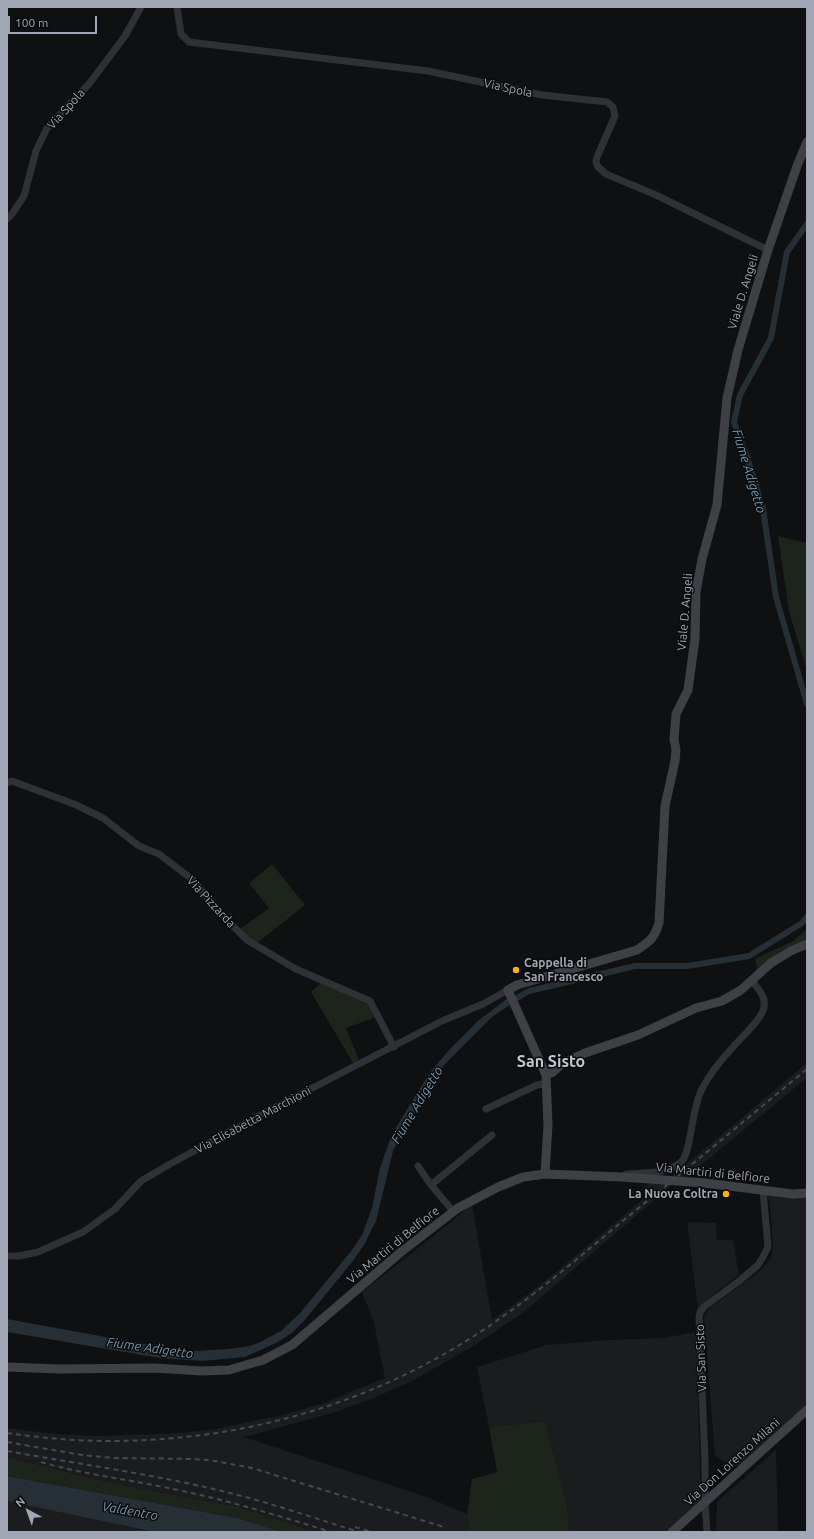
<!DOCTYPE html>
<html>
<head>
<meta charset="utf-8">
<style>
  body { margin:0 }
  #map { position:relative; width:814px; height:1539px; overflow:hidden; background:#0f1011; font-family:Ubuntu,sans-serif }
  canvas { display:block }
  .frame { position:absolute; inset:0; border:8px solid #a0a6b3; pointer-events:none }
  .north { position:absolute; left:8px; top:1491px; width:40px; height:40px; -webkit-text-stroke:3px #0b0b0c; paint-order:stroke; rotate:319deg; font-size:11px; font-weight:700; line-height:16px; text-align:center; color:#a0a6b3 }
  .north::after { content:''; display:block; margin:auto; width:14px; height:18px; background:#a0a6b3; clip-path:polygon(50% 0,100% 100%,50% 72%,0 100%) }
  .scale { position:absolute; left:8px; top:16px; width:89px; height:18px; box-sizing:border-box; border:2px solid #a0a6b3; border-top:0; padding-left:5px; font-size:12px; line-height:14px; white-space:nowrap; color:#a0a6b3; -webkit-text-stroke:3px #0b0b0c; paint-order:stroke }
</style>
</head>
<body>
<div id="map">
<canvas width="814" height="1539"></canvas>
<div class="frame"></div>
<div class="north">N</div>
<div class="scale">100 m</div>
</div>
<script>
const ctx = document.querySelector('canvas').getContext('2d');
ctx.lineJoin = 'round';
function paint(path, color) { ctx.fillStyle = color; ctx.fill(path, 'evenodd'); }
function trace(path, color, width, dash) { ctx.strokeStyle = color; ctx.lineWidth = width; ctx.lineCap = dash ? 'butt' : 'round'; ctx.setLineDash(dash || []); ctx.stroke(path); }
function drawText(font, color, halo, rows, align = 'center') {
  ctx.font = font + ' Ubuntu,sans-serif'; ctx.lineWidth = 3; ctx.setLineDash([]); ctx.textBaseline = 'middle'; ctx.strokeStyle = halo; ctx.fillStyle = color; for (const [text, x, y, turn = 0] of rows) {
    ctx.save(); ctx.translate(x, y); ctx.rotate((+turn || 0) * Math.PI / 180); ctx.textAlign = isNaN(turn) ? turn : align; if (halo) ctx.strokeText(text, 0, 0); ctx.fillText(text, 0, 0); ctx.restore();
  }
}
const built = new Path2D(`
  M807,1063V1078L684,1179L673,1184L524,1312L472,1347L408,1383L369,1400L329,1414L244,1437L427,1497L467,1514L469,1527L468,1532H317L238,1507L111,1483L7,1457V1428L55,1434L101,1436L181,1433L216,1429L282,1415L324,1403L385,1378L374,1323L362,1292L449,1224L472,1203L492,1320L538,1287L647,1196L642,1189L652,1182L672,1176Z
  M766,1195L807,1197V1407L743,1465L734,1466L728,1464L715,1455L704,1319L706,1314L710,1308L760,1271L771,1258L773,1248L770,1201Z
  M687,1222L716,1223L717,1240H733L739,1275L705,1301L698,1309Z
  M696,1332L701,1504L668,1532H570L566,1500L545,1421L489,1427L477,1367L547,1345L609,1340L663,1338Z
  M776,1450L778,1532H716L717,1502Z
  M7,1501L154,1532H7Z`);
const green = new Path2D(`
  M778,536L807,543V671L789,611Z
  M272,864L305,905L256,944L239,930L269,908L249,883Z
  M807,929V939L782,953L758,971L755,959L793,941Z
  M324,980L357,995L358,1000L368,1004L376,1017L346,1028L359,1060L353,1063L311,992Z
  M545,1421L566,1500L570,1532H468L469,1527L467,1514L472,1479L497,1472L489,1427Z
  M7,1457L111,1483L238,1507L317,1532H282L238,1518L7,1476Z`);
const water = new Path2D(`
  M508,998L511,1004L492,1017L443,1066L399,1139L393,1151L376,1221L364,1245L353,1261L304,1321L292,1333L276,1343L245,1357L202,1361L160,1358L7,1332V1319L166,1348L196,1351L229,1349L250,1346L260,1342L281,1331L300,1313L352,1250L362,1235L372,1208L380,1168L392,1134L430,1072L452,1047L479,1020Z
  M7,1476L238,1518L282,1532H154L7,1501Z`);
const canal = new Path2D(`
  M807,224L787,252L771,338L740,395L734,422L746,454L763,509L776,597L807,704
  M510,1002L529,991L635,966H687L749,956L802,923L807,917`);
const street = new Path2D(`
  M177,7L181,34L189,42L428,71L542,95L607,102L613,107L615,116L597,157L596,162L598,167L606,174L656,195L768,250
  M7,219L12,214L24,196L36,151L47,128L89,84L125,36L141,7
  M7,783L12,781L74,804L103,818L139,846L159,854L193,880L218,911L247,940L296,969L370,1001L394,1047
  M486,1109L537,1085L547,1083
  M418,1166L431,1185L453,1211
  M625,1175L627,1174C644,1172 669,1175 682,1161C691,1152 692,1106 702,1089C709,1075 722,1059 733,1047C740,1039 763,1018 764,1007C766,996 758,989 752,981
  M431,1185L492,1135
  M7,1256H19L38,1252L83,1232L115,1209L141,1181L170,1164L264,1113L442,1021L483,1004L508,990
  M707,1532L705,1503V1460L699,1319L700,1312L705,1306L738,1282L758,1265L763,1257L768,1247L763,1190`);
const secondary = new Path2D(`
  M546,1075L553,1072L563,1063L585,1053L638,1035L696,1008L722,1001L741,990L771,963L791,951L807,944
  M545,1174L548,1125L546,1075L508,990L517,985L637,950C650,941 654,939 659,923L665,806L675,761L676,750L674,739L676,714L688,690L695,639L696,592L702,559L717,505L727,398L738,350L768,250L797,166L807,142
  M7,1367L60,1369L155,1368L202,1371L229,1370L263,1360L292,1345L401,1252L458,1208L498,1187L523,1177L545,1174L622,1177L705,1183L793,1194L807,1193
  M672,1532L807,1410`);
const rail = new Path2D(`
  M7,1433C157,1456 314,1429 446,1353C509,1317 564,1270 619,1224C682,1173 744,1121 807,1069
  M7,1442L82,1455L114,1458L194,1459L209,1460L252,1468L444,1527
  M7,1451C79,1464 151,1474 222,1491C268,1502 314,1518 359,1532
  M41,1462C86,1475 133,1480 178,1490C230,1501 280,1516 331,1532
  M355,1527L372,1532`);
const markers = [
  [516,970,4,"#fdac1b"],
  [726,1194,4,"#fdac1b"]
];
const streetNames = [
  ["Via Spola",508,88,12],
  ["Via Spola",66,109,-48],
  ["Viale D. Angeli",743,292,-73],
  ["Viale D. Angeli",685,612,-85],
  ["Via Pizzarda",211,902,47],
  ["Via Elisabetta Marchioni",253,1120,-28],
  ["Via Martiri di Belfiore",713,1173,6],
  ["Via Martiri di Belfiore",393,1245,-39],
  ["Via San Sisto",701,1358,-92],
  ["Via Don Lorenzo Milani",732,1462,-42]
];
const poiNames = [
  ["Cappella di",524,963],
  ["San Francesco",524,977],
  ["La Nuova Coltra",718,1194,"right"]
];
const waterNames = [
  ["Fiume Adigetto",749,471,73],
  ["Fiume Adigetto",417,1105,-59],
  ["Fiume Adigetto",150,1348,8],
  ["Valdentro",130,1511,10]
];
const districtNames = [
  ["San Sisto",551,1062]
];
paint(built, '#1b1c1e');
paint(green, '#1c241c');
paint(water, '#252f35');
trace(canal, '#252f35', 6);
trace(street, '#303136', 7);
trace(secondary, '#3e4046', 9);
trace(rail, '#47494f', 2, [5, 4]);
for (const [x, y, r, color] of markers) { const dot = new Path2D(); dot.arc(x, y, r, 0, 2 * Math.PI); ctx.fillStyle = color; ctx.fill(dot); trace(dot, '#0b0b0c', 1.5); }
drawText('12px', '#a0a6b3', '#0b0b0c', streetNames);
drawText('bold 12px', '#a0a6b3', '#0b0b0c', poiNames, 'left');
drawText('italic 13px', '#7396b1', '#0b0b0c', waterNames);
drawText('bold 16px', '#c1c5cf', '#0b0b0c', districtNames);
</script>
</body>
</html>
